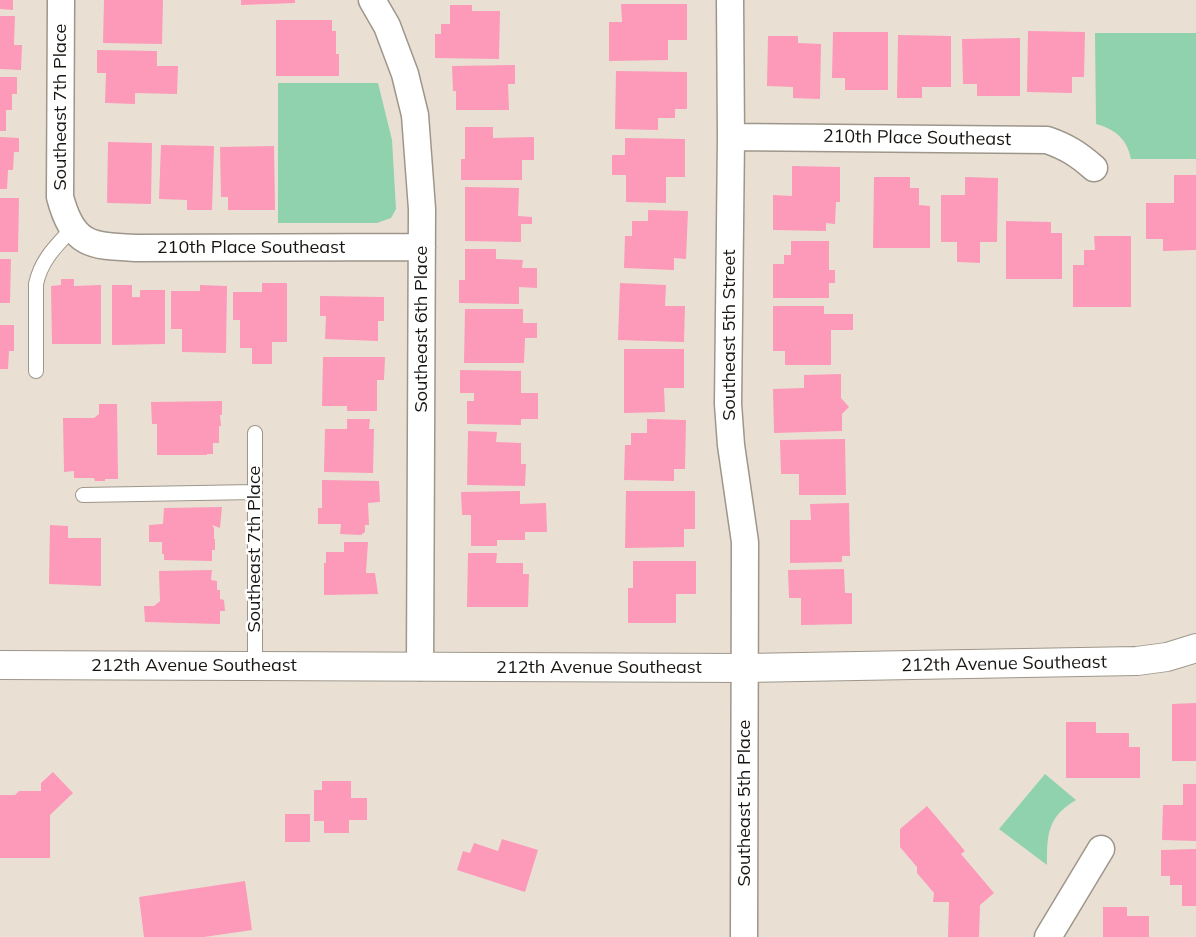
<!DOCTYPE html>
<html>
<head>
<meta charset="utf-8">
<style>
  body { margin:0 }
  canvas { display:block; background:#e9e0d3 }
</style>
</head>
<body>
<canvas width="1196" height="937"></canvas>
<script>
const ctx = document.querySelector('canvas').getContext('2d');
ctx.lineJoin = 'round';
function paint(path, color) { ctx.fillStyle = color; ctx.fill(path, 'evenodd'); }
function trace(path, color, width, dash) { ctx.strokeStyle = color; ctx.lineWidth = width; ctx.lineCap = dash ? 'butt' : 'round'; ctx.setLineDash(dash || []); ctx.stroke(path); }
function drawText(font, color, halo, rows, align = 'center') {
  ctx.font = font + ' Mulish,sans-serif'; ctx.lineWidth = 5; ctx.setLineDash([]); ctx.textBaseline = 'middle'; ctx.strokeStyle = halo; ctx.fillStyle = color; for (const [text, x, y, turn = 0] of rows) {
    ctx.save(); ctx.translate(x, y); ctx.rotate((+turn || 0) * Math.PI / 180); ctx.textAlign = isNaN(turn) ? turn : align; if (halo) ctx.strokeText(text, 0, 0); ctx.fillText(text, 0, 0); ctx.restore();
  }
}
const green = new Path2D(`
  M1095,33H1196V159H1131C1127,138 1114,129 1096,124Z
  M278,83H378L392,140L396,209L391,218L377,223H278Z
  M1045,774L1076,800C1047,817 1047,835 1047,865L999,829Z`);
const building = new Path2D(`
  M0,0H13V10L0,9Z
  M104,0H163L162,44L103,43Z
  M241,0H295V3L241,5Z
  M621,4H687V40H668V60L609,61V22H622Z
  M450,5H472V11H500L499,59L435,58V34H441V24H450Z
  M0,16H15L14,45H22L21,70L0,69Z
  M276,20H332V31H336V54H339V76H276Z
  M1028,31L1085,32L1084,77H1072V93L1027,92Z
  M833,32H888V90H845V78H832Z
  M898,35L951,36V87H922V98H897Z
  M768,36H798V43L821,44L820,99L793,98V87L767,86Z
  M1020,38V96H977V84H963L962,39Z
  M97,50L157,51V66H178L177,94L135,93V104L105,103L106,73H97Z
  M515,65V84H508L509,110H456V91H453L452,66Z
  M616,71L687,72V109H675V118H658V130L615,129Z
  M0,77H17V94H12V110H6V131H0Z
  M465,127H493V138L534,137V160H522V180H461V159H465Z
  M0,137L19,138V152H14L13,170H8L7,189H0Z
  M625,138L685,139V177H666V203L626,202V175H612V155H625Z
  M108,142L152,143L151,204L107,203Z
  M161,145L214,146L212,210H187V200L159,199Z
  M274,146L275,210H228V197H221L220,147Z
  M792,166L840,167V202H836L835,224L826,223V231L773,230V195L792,196Z
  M1174,175H1196V250L1163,251V239H1146V203H1174Z
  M874,177H910V188H919V205L930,206V248H873Z
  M965,177L998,178L997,242H980V263L957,262V242H941V195H965Z
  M465,187L519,188L518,216L532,217V224H521V242L465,241Z
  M0,198H19L18,252H0Z
  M648,210L688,211L686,259L674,258V270L624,268L625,236H632V221H648Z
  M1006,221L1051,222V233H1062V279H1006Z
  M1094,236H1131V307H1073V265H1084V250H1095Z
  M791,241H829V270H835V283H829V298H773V264H784V255H791Z
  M465,249H496V259L523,260L522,268H537V288L519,287V304L459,303V280H465Z
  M0,259H11L10,303H0Z
  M61,279H74V286L101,285V344H52L51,286L61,285Z
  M262,283H287V342H272V364H252V348H240V320H233V292H262Z
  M620,283L666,285L665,306H685L684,342L618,340Z
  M112,285H132V297H140V290H165V344L112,345Z
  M200,285L227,286L226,353L182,352V329H171V291H200Z
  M320,296L384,297V321H378V341L325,339L326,316H320Z
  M773,306H824V314H853V330H831V365H785V351H773Z
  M465,309H523V323H537V338H525L524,363H464Z
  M0,325H14V351H9L8,369H0Z
  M624,349H684V388H664L665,412L624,413Z
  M323,357H385L384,380H377V411H347V406H322Z
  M460,370L521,371V393H538V419H521V425L467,424V401H474V393H460Z
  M841,374V398L849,407L842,414V431L774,433L773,389L804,388V375Z
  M222,401V415H220L221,426H219V443H213V454H207V455H157V424H152L151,402Z
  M99,404H117L118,479H105V481H95L94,478H74V471L64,472L63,418H94L99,414Z
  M347,419H370L369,429H374L373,473L324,472L325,429H347Z
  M647,419L686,420L685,469H674V481L624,480L625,445H631V433H647Z
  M468,431L497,432L496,442L521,443V464H526L525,486L467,485Z
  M845,439L846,495H799V474H781L780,440Z
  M322,480L379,481L380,502L368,503L369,525H365V532L361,535L340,534L341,524H318V508H322Z
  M520,491V504L546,503L547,532H525V540H497V546H471V515H462L461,492Z
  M626,491H695V529H684V547L625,548Z
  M849,503L850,556H842V562L790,563V520H811L810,504Z
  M222,507L220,528L212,525L214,528V539H215V550H212V561L164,560V554H162V542H149V525L163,524L164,508Z
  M50,525L68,526V538H101V586L49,584Z
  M344,542H368L366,573H375L378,594L324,595V563H326V552H344Z
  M468,553H497L496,563H523V574H529L528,607H467Z
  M633,561H696V594H676V623H628V588H633Z
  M844,569L845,593H852V624L801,625V598H789L788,570Z
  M212,570L211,580L217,581V590H220V599L224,600L225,611H220V624L145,622L144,606H154L160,601L159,571Z
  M1196,703V761H1172V704Z
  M1066,722H1096V733H1129V747H1140V778H1066Z
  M53,772L73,793L50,815V858H0V795H15L19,791H41V783Z
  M322,781H351V798H367V820H349V833H324V821H314V790H322Z
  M1183,784H1196V841L1162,840L1163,805H1183Z
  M927,806L965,851L961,854L994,893L980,905L979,937H948L949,902H933L934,893L917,873V867L900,847V829Z
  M285,814H310V842H285Z
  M502,839L538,850L525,892L457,870L463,851L470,853L474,843L498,851Z
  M1196,849V906H1182V885H1170V876H1161V850Z
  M245,881L252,930L204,937H144L139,897Z
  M1103,907H1127V916H1149V937H1103Z`);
const service = new Path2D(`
  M36,371V284C41,260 56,246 72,229
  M83,495L255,492
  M255,666V433`);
const minor = new Path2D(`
  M61,0L60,197C73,246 91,246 137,248L422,247
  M372,0L387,26L405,74L415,115L422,209L420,667
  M730,0L731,137L728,404L731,445L745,542L744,937
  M731,137L1047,140C1067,147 1078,154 1094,168
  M1048,937L1101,849`);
const tertiary = new Path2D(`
  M0,665L745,668L1137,661L1167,657L1196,648`);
const streetNames = [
  ["Southeast 7th Place",61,107,-90],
  ["210th Place Southeast",917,138,1],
  ["210th Place Southeast",251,248],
  ["Southeast 6th Place",422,329,-90],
  ["Southeast 5th Street",730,335,-90],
  ["Southeast 7th Place",255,549,-90],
  ["212th Avenue Southeast",1004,664,-1],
  ["212th Avenue Southeast",194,666],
  ["212th Avenue Southeast",599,668],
  ["Southeast 5th Place",745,803,-90]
];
paint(green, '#90d2ad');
paint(building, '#fd99b9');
trace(service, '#9e968a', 16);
trace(minor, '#9e968a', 29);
trace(tertiary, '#9e968a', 30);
trace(service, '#fff', 14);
trace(minor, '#fff', 26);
trace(tertiary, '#fff', 28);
drawText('18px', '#181511', '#fff', streetNames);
</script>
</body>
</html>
